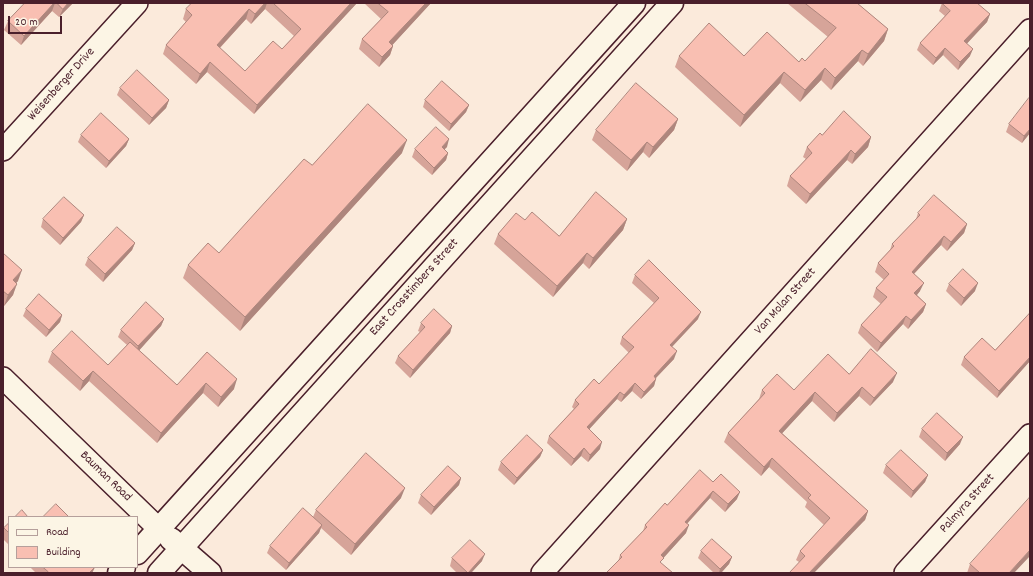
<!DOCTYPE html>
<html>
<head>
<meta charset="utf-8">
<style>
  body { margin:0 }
  #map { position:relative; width:1033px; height:576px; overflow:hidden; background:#fbeadb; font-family:Dekko,sans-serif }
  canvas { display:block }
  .frame { position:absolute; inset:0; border:4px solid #4a1f2b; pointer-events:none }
  .legend { position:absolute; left:8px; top:516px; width:130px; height:52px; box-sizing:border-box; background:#fcf5e5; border:1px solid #b59f9b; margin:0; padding:5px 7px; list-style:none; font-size:12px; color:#4a1f2b }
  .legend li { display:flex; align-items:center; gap:8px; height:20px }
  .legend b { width:20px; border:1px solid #b59f9b }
  .scale { position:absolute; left:8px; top:16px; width:54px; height:18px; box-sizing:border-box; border:2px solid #4a1f2b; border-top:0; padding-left:5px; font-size:12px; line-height:14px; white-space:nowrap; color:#4a1f2b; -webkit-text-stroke:3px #fcf5e5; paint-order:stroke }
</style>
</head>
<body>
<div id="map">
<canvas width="1033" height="576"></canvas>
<div class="frame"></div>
<ul class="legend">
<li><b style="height:5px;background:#fcf5e5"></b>Road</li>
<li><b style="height:11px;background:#f9bfb2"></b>Building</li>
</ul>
<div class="scale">20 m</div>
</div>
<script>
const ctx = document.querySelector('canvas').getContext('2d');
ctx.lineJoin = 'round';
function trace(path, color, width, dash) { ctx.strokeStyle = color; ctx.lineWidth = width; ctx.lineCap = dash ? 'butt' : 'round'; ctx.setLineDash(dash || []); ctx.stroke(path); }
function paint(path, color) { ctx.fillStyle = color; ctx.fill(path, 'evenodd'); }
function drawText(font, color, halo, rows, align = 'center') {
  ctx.font = font + ' Dekko,sans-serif'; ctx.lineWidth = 3; ctx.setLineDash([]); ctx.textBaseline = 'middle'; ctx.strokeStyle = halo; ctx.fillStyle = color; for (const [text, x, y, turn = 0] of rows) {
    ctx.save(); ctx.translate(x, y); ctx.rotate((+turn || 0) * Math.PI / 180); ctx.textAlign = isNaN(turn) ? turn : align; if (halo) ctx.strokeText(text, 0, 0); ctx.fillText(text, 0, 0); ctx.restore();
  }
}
const street = new Path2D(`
  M3,150L137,3
  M3,378L159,529
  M542,573L1030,30
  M905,573L1030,435`);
const secondary = new Path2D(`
  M171,539L210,573
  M137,553L634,3
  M119,573L124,567
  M159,573L672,3`);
const wall = new Path2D(`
  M25,3H73L59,17L52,11L21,45L4,30L8,21Z
  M192,3H357L254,114L207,72L196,84L163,54L166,45L186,22L183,19L186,9ZM265,9L294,36L282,49L245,71L220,48L246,19L251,24Z
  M364,3H431L392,45L393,46L390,55L379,67L359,49L362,39L381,19Z
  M787,3H857L888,29L884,41L863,66L858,61L831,90L821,80L800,102L780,83L740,127L675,67L679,56H744L799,62L805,61L828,37Z
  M942,3L990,14L987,22L967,43L970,56L958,70L943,55L933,65L917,50L920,43L945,16L939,11Z
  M120,88L169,100L166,108L149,125L117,95Z
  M425,100L469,105L466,112L449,131L423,107Z
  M678,119L674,130L649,158L643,152L627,171L592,140L596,130Z
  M1009,124L1030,133L1022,143L1006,132Z
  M81,135L129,139L126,146L106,168L78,142Z
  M822,135L871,137L868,147L852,164L847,160L806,204L787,186L790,176L806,159L803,157L807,147Z
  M447,147L444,149L448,153L446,160L432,175L412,157L415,149Z
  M402,153L240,331L183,278L188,265L219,253L312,165Z
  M918,213L967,224L964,233L947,251L941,245L914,274L920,291L917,295L926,304L923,312L908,329L903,324L877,352L858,333L861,325L881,304L873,297L876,288L884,280L875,272L878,263L890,250L892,244L916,219Z
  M84,215L81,222L60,245L41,227L43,219Z
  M627,219L623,230L589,269L583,263L553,297L494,244L498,234L525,220L559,236Z
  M135,243L132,250L103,282L85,265L88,258Z
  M3,253L18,281L16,283L13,295L4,306L3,305Z
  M635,275L698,319L672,347L674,359L656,378L654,386L641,399L632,391L621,402L617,399L589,429L600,449L588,462L581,456L571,466L547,443L549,436L574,409L572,407L575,400L599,384L629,353L620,344L622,337L654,303L632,283Z
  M949,284L975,291L961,306L946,291Z
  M26,309L62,315L60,322L46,337L23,316Z
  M1030,313V361L997,398L961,365L964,357L995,350Z
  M164,319L161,326L139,350L177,385L207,352L234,389L218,407L203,393L157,443L89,381L80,391L48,362L52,352L108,365L127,345L118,337L121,330Z
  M421,323L452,326L450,333L410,378L395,363L398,356L420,332L418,331Z
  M849,374L893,382L870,406L859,396L834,422L812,401L782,433L868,511L865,520L799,562L796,560L800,551L824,525L805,507L807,502L769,467L761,476L724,442L728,433L759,399L762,390H794Z
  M922,429L960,444L945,461L919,437Z
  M543,450L540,457L514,485L498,470L501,462Z
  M886,465L928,475L925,482L911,498L883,473Z
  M461,478L459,485L431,515L418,503L421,495Z
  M713,482L737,499L725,512L710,498L687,524L686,533L663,558L618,562L620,555L643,531L645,525L667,505Z
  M401,498L351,555L321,528L319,533L286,570L267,553L270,546L313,517L316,510Z
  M9,523V545L3,539V531L4,528Z
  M701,551L732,557L729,564L721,573H714L698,558Z
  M452,558L482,561L471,573H457L450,566Z
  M970,564L1014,573H967Z
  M30,567H95L92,573H36Z`);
const shadedWall = new Path2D(`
  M54,3H55L52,11L21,45L24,36Z
  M68,3H73L59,17L63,9Z
  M265,3H267L265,9L251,24L255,14Z
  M351,3H357L254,114L257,105Z
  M426,3H431L386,52L389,42Z
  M249,9L246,19L213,55L217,45Z
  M990,14L987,22L962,49L964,41Z
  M888,29L884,41L863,66L868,54Z
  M393,46L390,55L379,67L382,57Z
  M945,48L943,55L933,65L936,58Z
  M973,49L970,56L958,70L960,62Z
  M862,50L858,61L831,90L835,78Z
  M210,62L207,72L196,84L200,74Z
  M825,68L821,80L800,102L805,90Z
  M784,72L780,83L740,127L744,115Z
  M169,100L166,108L149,125L152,118Z
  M469,105L466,112L449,131L451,124Z
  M678,119L674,130L649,158L653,147Z
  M1030,129V133L1022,143L1024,136Z
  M871,137L868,147L852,164L855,154Z
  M129,139L126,146L106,168L109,161Z
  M449,139L447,147L440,154L442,147Z
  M407,140L402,153L240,331L245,317Z
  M647,142L643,152L627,171L631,160Z
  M851,150L847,160L806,204L810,194Z
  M448,153L446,160L432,175L434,168Z
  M84,215L81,222L60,245L63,238Z
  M627,219L623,230L589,269L593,258Z
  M967,224L964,233L947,251L951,242Z
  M944,236L941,245L908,280L912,272Z
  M135,243L132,250L103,282L105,274Z
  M587,253L583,263L553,297L557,286Z
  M22,270L18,281L9,291L13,280Z
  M924,283L920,291L911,302L914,293Z
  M978,283L975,291L961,306L964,298Z
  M17,284L13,295L4,306L8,295Z
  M926,304L923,312L908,329L911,320Z
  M701,312L698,319L667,352L670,345Z
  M62,315L60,322L46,337L49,330Z
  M906,316L903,324L877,352L881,343Z
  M164,319L161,326L136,354L138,346Z
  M452,326L450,333L410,378L413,370Z
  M677,351L674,359L651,383L654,376Z
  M1030,357V361L997,398L999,391Z
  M93,371L89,381L80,391L83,381Z
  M897,373L893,382L870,406L874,398Z
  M237,379L234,389L218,407L221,397Z
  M656,379L654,386L641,399L644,392Z
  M206,383L203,393L157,443L161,433Z
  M635,383L632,391L621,402L624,395Z
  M862,387L859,396L834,422L837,413Z
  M620,392L617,399L584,435L587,427Z
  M815,392L812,401L776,440L779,431Z
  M963,437L960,444L945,461L947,453Z
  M602,442L600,449L588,462L590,455Z
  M584,448L581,456L571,466L574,459Z
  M543,450L540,457L514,485L517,478Z
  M772,458L769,467L761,476L764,467Z
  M928,475L925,482L911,498L913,491Z
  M461,478L459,485L431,515L434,507Z
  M405,488L401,498L351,555L355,544Z
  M713,491L710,498L682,529L685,522Z
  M740,492L737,499L725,512L728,504Z
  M868,511L865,520L814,573H809Z
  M322,525L319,533L286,570L289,563Z
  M689,525L686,533L659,563L661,555Z
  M1030,550V556L1014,573H1009Z
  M485,554L482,561L471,573H467Z
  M732,557L729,564L721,573H719L720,569Z
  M95,567L92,573H89Z`);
const building = new Path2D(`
  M25,3H54L24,36L8,21Z
  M57,3H68L63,9Z
  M192,3H265L255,14L249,9L217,45L245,71L273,41L282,49L301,29L273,3H351L257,105L210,62L200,74L166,45L192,15L186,9Z
  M378,3H426L389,42L393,46L382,57L362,39L388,12Z
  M805,3H857L888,29L868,54L862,50L835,78L825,68L805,90L784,72L744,115L679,56L709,23L744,56L767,32L799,62L802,58L805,61L836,28Z
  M942,3H977L990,14L964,41L973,49L960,62L945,48L936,58L920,43L950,11Z
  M137,70L169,100L152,118L120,88Z
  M442,81L469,105L451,124L425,100Z
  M636,83L678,119L653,147L647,142L631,160L596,130Z
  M1029,98L1030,99V129L1024,136L1009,124Z
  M368,104L407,140L245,317L188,265L208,243L219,253L304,159L312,165Z
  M844,111L871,137L855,154L851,150L810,194L790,176L812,153L807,147L820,133L822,135Z
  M101,113L129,139L109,161L81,135Z
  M436,127L449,139L442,147L448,153L434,168L415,149Z
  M596,192L627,219L593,258L587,253L557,286L498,234L516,213L525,220L532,212L559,236Z
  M934,195L967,224L951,242L944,236L912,272L924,283L914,293L926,304L911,320L906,316L881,343L861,325L887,297L876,288L889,274L878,263L894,246L892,244L920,215L918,213Z
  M64,197L84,215L63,238L43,219Z
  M117,227L135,243L105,274L88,258Z
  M3,253L22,270L13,280L17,284L8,295L3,291Z
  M649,260L701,312L670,345L677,351L654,376L656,379L644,392L635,383L624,395L620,392L587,427L602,442L590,455L584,448L574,459L549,436L579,404L575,400L594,379L599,384L634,347L622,337L659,298L635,275Z
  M963,269L978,283L964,298L949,284Z
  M39,294L62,315L49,330L26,309Z
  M146,302L164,319L138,346L121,330Z
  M434,309L452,326L413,370L398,356L425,327L421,323Z
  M1030,313V357L999,391L964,357L982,338L995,350Z
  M72,331L108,365L130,342L177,385L207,352L237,379L221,397L206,383L161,433L93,371L83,381L52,352Z
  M871,349L897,373L874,398L862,387L837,413L815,392L779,431L868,511L809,573H789L805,556L800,551L830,518L808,498L811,495L772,458L764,467L728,433L765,393L762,390L777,374L794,390L828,354L849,374Z
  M937,413L963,437L947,453L922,429Z
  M527,435L543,450L517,478L501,462Z
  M901,450L928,475L913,491L886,465Z
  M366,453L405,488L355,544L316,510Z
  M448,466L461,478L434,507L421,495Z
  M700,470L713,482L721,474L740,492L728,504L713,491L685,522L689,525L661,555L664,558L660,562L673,573H606L622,557L620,555L647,527L645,525L665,503L667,505Z
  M1030,497V550L1009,573H980L970,564Z
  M56,504L69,517H43Z
  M303,508L322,525L289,563L270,546Z
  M22,510L28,517H15Z
  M9,523V533L4,528Z
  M712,539L732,557L720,569L701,551Z
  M470,540L485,554L468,573L452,558Z
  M43,567H95L89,573H48V572Z`);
const streetNames = [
  ["Weisenberger Drive",62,85,-48],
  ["East Crosstimbers Street",415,288,-48],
  ["Van Molan Street",786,302,-48],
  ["Bauman Road",105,477,44],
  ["Palmyra Street",968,504,-48]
];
trace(street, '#4a1f2b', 24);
trace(secondary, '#4a1f2b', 25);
trace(street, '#fcf5e5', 21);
trace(secondary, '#fcf5e5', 22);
paint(wall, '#d6a499');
paint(shadedWall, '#ae867d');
paint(building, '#f9bfb2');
trace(building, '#ae867d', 1);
drawText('13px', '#4a1f2b', '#fcf5e5', streetNames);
</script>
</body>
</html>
